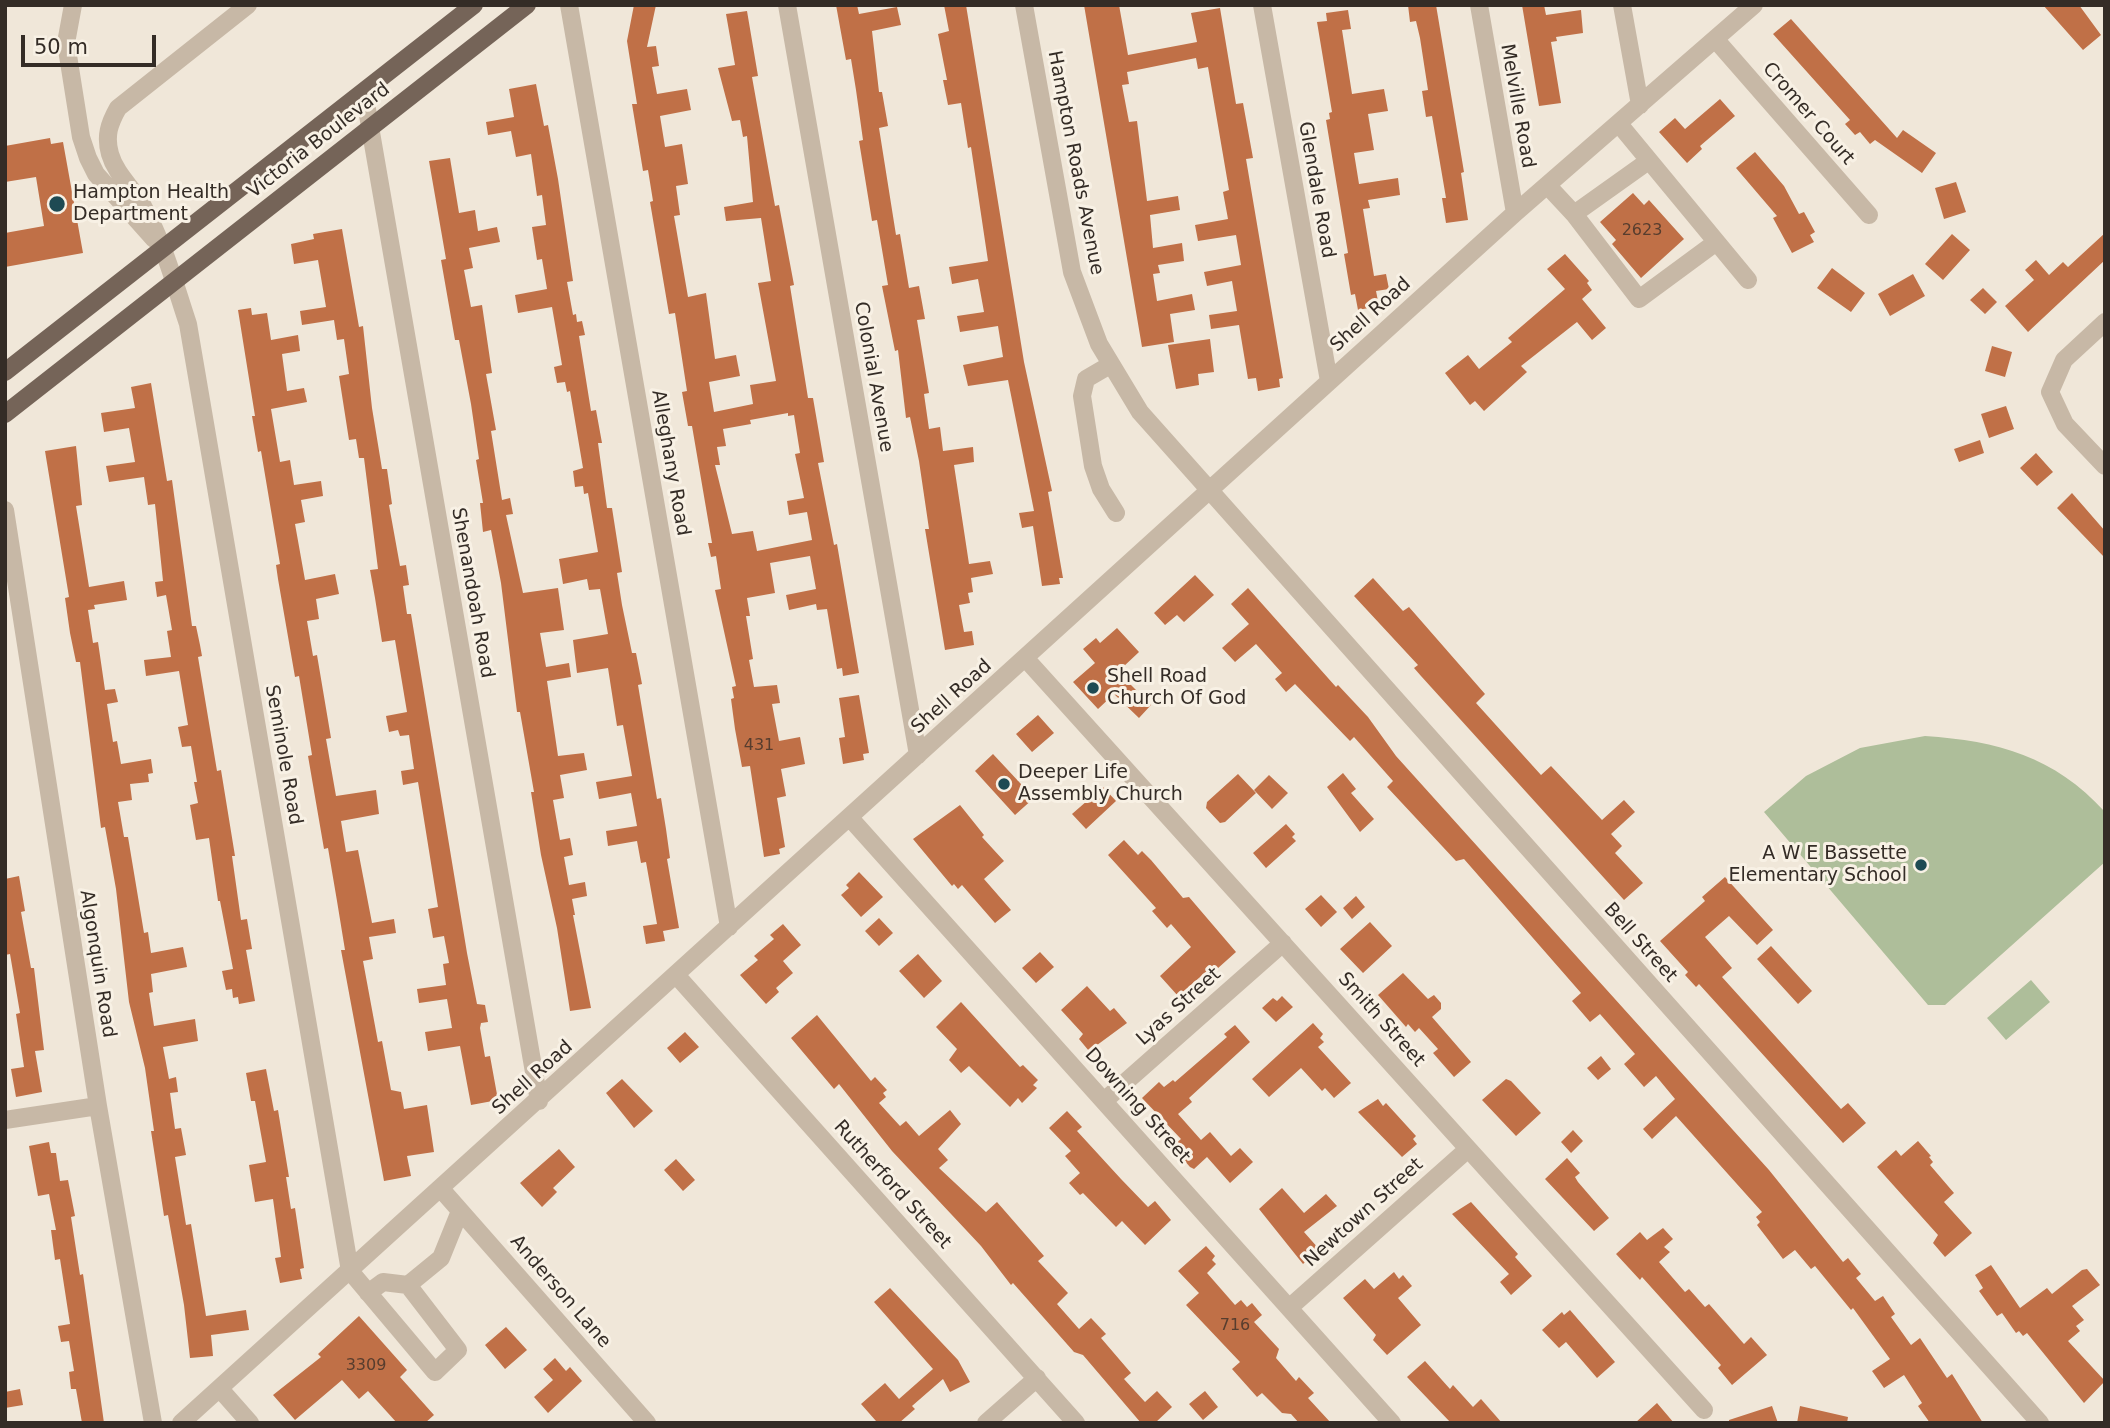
<!DOCTYPE html>
<html>
<head>
<meta charset="utf-8">
<style>
  body { margin:0 }
  #map { position:relative; width:2110px; height:1428px; overflow:hidden; background:#f0e7d9; font-family:"DejaVu Sans",sans-serif }
  canvas { display:block }
  .frame { position:absolute; inset:0; border:7px solid #342c26; pointer-events:none }
  .scale { position:absolute; left:21px; top:35px; width:135px; height:32px; box-sizing:border-box; border:4px solid #342c26; border-top:0; padding-left:9px; font-size:21px; line-height:24px; white-space:nowrap; color:#342c26; -webkit-text-stroke:5px #f8f1e5; paint-order:stroke }
</style>
</head>
<body>
<div id="map">
<canvas width="2110" height="1428"></canvas>
<div class="frame"></div>
<div class="scale">50 m</div>
</div>
<script>
const ctx = document.querySelector('canvas').getContext('2d');
ctx.lineJoin = 'round';
function paint(path, color) { ctx.fillStyle = color; ctx.fill(path, 'evenodd'); }
function trace(path, color, width, dash) { ctx.strokeStyle = color; ctx.lineWidth = width; ctx.lineCap = dash ? 'butt' : 'round'; ctx.setLineDash(dash || []); ctx.stroke(path); }
function drawText(font, color, halo, rows, align = 'center') {
  ctx.font = font + ' "DejaVu Sans",sans-serif'; ctx.lineWidth = 6; ctx.setLineDash([]); ctx.textBaseline = 'middle'; ctx.strokeStyle = halo; ctx.fillStyle = color; for (const [text, x, y, turn = 0] of rows) {
    ctx.save(); ctx.translate(x, y); ctx.rotate((+turn || 0) * Math.PI / 180); ctx.textAlign = isNaN(turn) ? turn : align; if (halo) ctx.strokeText(text, 0, 0); ctx.fillText(text, 0, 0); ctx.restore();
  }
}
const green = new Path2D(`
  M1925,736C1998,741 2054,756 2105,812V862L1945,1005H1928L1764,812L1806,776L1860,748Z
  M2031,980L2050,1002L2006,1040L1987,1018Z`);
const building = new Path2D(`
  M634,5H656L647,47L656,46L659,66L652,67L657,94L687,89L691,110L660,116L665,147L682,144L688,184L676,186L680,215L674,216L688,297L706,293L715,359L736,355L740,376L709,382L714,412L753,404L750,385L776,381L758,283L771,281L761,218L726,221L724,207L753,202L747,136L743,137L740,120L732,121L718,68L735,65L726,14L747,11L758,76L752,77L775,206L779,205L794,285L790,286L808,398H813L824,462L818,463L834,545L837,544L859,673L843,676L842,668L837,669L827,609L817,610L816,604L789,610L786,595L816,589L810,556L770,563L775,593L747,598L750,616H746L753,659L749,660L754,687L777,685L780,703L772,704L779,741L800,737L805,764L781,769L786,796L777,798L785,847L779,849L780,854L764,857L750,766L742,767L735,729L731,699L734,698L732,687L736,686L715,590L721,589L716,556L711,557L708,543H712L692,426H688L682,392L687,391L675,313L669,314L650,202L653,201L648,170L643,171L632,104H637L627,41ZM788,413V416L794,415L800,453L795,454L804,498L787,501L789,515L807,512L812,540L757,551L753,531L732,534L715,465H720L717,447L726,446L723,429L751,424L750,420Z
  M836,5H857L859,14L897,7L901,25L872,31L879,92H882L888,126L879,128L896,235L900,234L909,288L919,286L925,319L917,320L929,393L924,394L929,429L940,427L943,451L973,447L974,462L954,465L969,564L990,561L993,574L971,578L973,592L968,593L970,603L959,605L964,632L972,631L974,645L945,650L925,529H929L919,461L910,417L906,418L898,350L895,351L882,286L888,285L877,220L872,221L859,141L863,140L856,90L851,59L846,60Z
  M944,5H966L1024,362L1052,491L1048,492L1063,578H1059L1060,584L1042,586L1033,526L1022,528L1019,513L1034,511L1008,380L968,386L963,365L1003,357L998,326L960,332L957,316L984,312L978,279L952,284L949,267L988,261L971,147L968,148L961,103L948,105L943,80H947L938,34L949,31Z
  M1084,5H1119L1128,55L1197,42L1191,13L1220,8L1236,104L1243,103L1253,158L1246,159L1283,378L1279,379L1280,387L1258,391L1256,378L1248,379L1239,325L1211,329L1209,315L1237,311L1232,281L1207,286L1204,272L1241,265L1236,235L1198,241L1195,225L1228,219L1223,192L1229,190L1208,67L1198,69L1196,58L1127,72L1129,84L1122,85L1129,122L1137,121L1147,201L1178,196L1180,210L1150,215L1153,248L1182,243L1184,261L1158,265L1160,273L1153,274L1157,301L1192,294L1195,310L1170,314L1174,342L1142,347Z
  M1408,5H1436L1464,172L1461,173L1468,220L1446,223L1442,198H1446L1432,116L1426,117L1422,91L1428,90L1420,38L1416,21L1410,22Z
  M1522,5H1544L1546,15L1581,10L1583,33L1556,37L1557,41L1551,42L1561,103L1539,106Z
  M2043,5H2079L2101,35L2083,50Z
  M1348,10L1351,29L1342,30L1352,94L1384,89L1388,111L1368,114L1374,150L1354,153L1359,184L1398,178L1400,195L1368,200L1370,208L1363,209L1374,276L1386,274L1389,289L1376,291L1379,306L1358,310L1355,294L1351,295L1344,254L1348,253L1326,120L1330,119L1329,113L1332,112L1317,22L1327,21L1326,13Z
  M1791,19L1897,138L1903,130L1936,153L1922,173L1875,140L1870,144L1860,132L1855,135L1845,124L1850,120L1773,34Z
  M536,84L544,126L548,125L558,179L573,281L567,282L573,315L576,314L577,322L582,321L585,335L579,336L591,411L596,410L602,443H598L607,508H612L622,572L617,573L622,605L632,653H636L642,684L638,685L657,799L661,798L666,829L670,858L667,859L679,928L663,931L665,941L646,944L643,926L657,924L646,862L641,863L637,841L608,846L606,831L637,826L631,793L599,799L596,782L632,776L623,725L617,726L608,668L577,673L573,640L608,634L600,589L589,590L587,579L563,584L559,559L598,552L588,493L584,494L583,486L575,487L573,471L583,468L570,391L567,392L565,382L557,383L554,367L562,365L552,307L518,313L515,295L547,289L542,259L537,260L532,227L546,225L542,195L537,196L531,154L516,157L511,131L488,135L486,122L514,117L509,89Z
  M1720,99L1735,116L1700,146L1702,149L1687,163L1659,132L1675,118L1685,129Z
  M50,138L51,144L63,142L83,253L5,267V233L44,226L36,177L5,182V146Z
  M1755,152L1784,186L1799,214L1804,212L1815,232L1810,235L1814,242L1792,253L1773,218L1777,216L1736,168Z
  M450,158L459,213L475,210L478,231L497,227L500,242L469,248L473,268L464,270L471,307L482,305L492,373L486,374L496,430L491,431L502,500L510,498L513,514L506,515L523,593L558,588L564,630L540,633L546,667L569,663L571,677L547,681L558,756L584,753L587,770L560,775L564,798L553,800L560,840L570,838L573,855L564,857L569,885L585,882L587,896L572,899L575,915H573L591,1008L570,1011L557,928L541,855L531,792H534L520,712H517L501,583L491,530L483,532L480,503H483L476,460L479,459L471,404L459,340H455L441,260L446,259L429,161Z
  M1956,182L1966,212L1944,219L1935,188Z
  M1633,193L1644,205L1649,200L1684,239L1641,278L1612,244L1616,240L1600,222Z
  M342,229L359,327L363,326L372,408L382,469H387L392,504L389,505L400,566L406,565L409,585L403,586L407,614H411L467,953L477,1004L485,1005L488,1022L481,1023L480,1028L485,1057L490,1056L498,1100L471,1105L460,1046L428,1051L425,1032L452,1028L447,999L419,1003L417,989L446,985L443,964L449,963L444,936L433,938L428,909L438,907L418,782L403,785L401,771L414,769L409,735L400,736L398,730L389,732L386,716L407,712L395,640L382,642L375,598L370,570L378,569L364,458H359L356,439L349,440L339,376L349,374L344,339L337,340L334,320L302,325L300,311L326,307L318,260L294,264L291,244L314,239L313,234Z
  M2105,233V260L2028,332L2005,306L2034,280L2025,270L2036,260L2049,275L2063,262L2068,267Z
  M1952,234L1970,250L1943,280L1925,264Z
  M1565,254L1589,281L1587,283L1592,290L1582,299L1606,328L1592,340L1577,322L1521,366L1527,372L1484,411L1475,401L1470,405L1445,373L1468,355L1479,369L1512,342L1508,338L1565,289L1547,269Z
  M1832,268L1865,293L1851,312L1817,288Z
  M1913,274L1925,296L1890,316L1878,294Z
  M1983,288L1997,302L1985,314L1970,300Z
  M251,308L252,315L267,313L271,340L298,335L300,351L282,354L287,391L304,388L307,402L271,409L280,462L290,460L294,485L321,481L323,496L301,500L305,522L295,524L305,580L335,574L339,594L316,599L319,619L307,621L313,656L317,655L331,738L326,739L336,796L376,790L379,814L341,821L346,852L358,850L372,923L394,919L396,933L369,937L373,959L363,961L378,1042L382,1041L391,1090L401,1092L404,1109L427,1105L430,1125L434,1152L407,1156L411,1176L384,1181L341,950H345L337,901L328,848L324,849L308,756L312,755L299,676L295,677L278,579L276,565L280,564L261,451L258,452L252,416H255L238,310Z
  M1210,339L1214,372L1198,374L1199,385L1176,389L1168,345Z
  M1992,346L2012,352L2005,377L1985,371Z
  M151,383L167,481L172,480L192,626H196L200,645L202,656L198,657L217,771L221,770L235,856H232L241,920L247,919L252,949L246,950L255,1001L239,1004L238,997L233,998L232,989L226,990L222,971L233,969L220,901H218L209,838L196,840L190,805L198,803L194,782H197L191,746L182,747L178,727L188,725L179,671L146,676L144,660L171,657L167,631L172,630L166,595L157,597L155,582L163,581L155,504L148,505L144,477L109,482L106,466L135,462L129,428L104,432L101,413L135,408L131,387Z
  M2006,406L2014,429L1989,438L1981,414Z
  M1980,440L1984,453L1959,462L1954,449Z
  M76,446L82,505L76,506L89,587L124,581L127,600L94,605L95,609L88,610L93,643L98,642L105,690L115,689L118,702L107,704L113,742L117,741L121,764L151,759L153,773L148,774L149,782L130,784L132,800L118,802L124,837H128L144,933L148,932L151,953L183,947L187,967L151,974L153,992L149,993L154,1026L195,1019L198,1041L163,1047L169,1079L176,1077L178,1092L170,1093L175,1129L181,1128L186,1155L175,1157L186,1225L191,1224L206,1316L246,1310L249,1330L211,1335L213,1356L190,1358L184,1305L168,1215L164,1216L151,1131H154L145,1068L129,1002L116,889L105,827L101,828L80,662H76L70,633L65,598L69,597L45,451Z
  M2036,453L2053,472L2037,486L2020,468Z
  M2072,493L2105,531V558L2057,508Z
  M1195,575L1214,595L1184,622L1177,615L1165,625L1154,613Z
  M1373,578L1403,611L1409,607L1485,694L1476,703L1541,775L1551,766L1602,820L1624,800L1635,812L1611,834L1622,846L1615,853L1643,883L1624,900L1421,676L1414,668L1418,665L1354,596Z
  M1248,588L1336,687L1338,685L1368,717L1396,756L1769,1170L1843,1262L1848,1258L1861,1274L1856,1278L1875,1301L1883,1296L1895,1314L1891,1317L1911,1345L1920,1338L1947,1378L1952,1374L1983,1423H1930L1918,1406L1922,1403L1904,1375L1884,1388L1872,1371L1890,1359L1853,1308L1851,1310L1815,1266L1811,1269L1795,1250L1783,1259L1757,1225L1760,1222L1756,1217L1762,1212L1676,1116L1652,1139L1643,1129L1675,1099L1656,1076L1644,1087L1624,1064L1635,1054L1600,1014L1590,1022L1572,1001L1581,993L1464,859L1456,861L1387,787L1393,781L1354,737L1350,741L1295,684L1286,692L1275,679L1282,673L1256,644L1235,662L1222,648L1249,624L1231,604Z
  M1117,628L1139,652L1122,668L1127,674L1123,677L1151,705L1139,718L1114,694L1098,709L1073,682L1095,663L1083,649L1096,638L1100,643Z
  M859,695L869,753L863,754L864,760L843,764L839,738L845,737L839,698Z
  M1038,715L1054,733L1032,752L1016,734Z
  M993,754L1034,798L1015,815L975,771Z
  M1343,773L1356,789L1351,793L1374,819L1360,832L1327,787Z
  M1238,774L1256,793L1225,822L1220,823L1206,808L1207,802Z
  M1269,775L1288,793L1272,809L1254,790Z
  M1103,787L1116,801L1086,829L1072,814Z
  M960,805L984,835L982,837L1004,861L984,879L1011,910L995,923L962,885L958,889L954,884L952,886L913,839Z
  M1286,824L1295,834L1292,837L1296,841L1266,868L1253,853Z
  M1124,840L1138,855L1142,851L1151,860L1183,898L1189,897L1236,952L1217,969L1214,965L1178,996L1160,976L1191,947L1171,924L1167,928L1152,911L1156,908L1108,855Z
  M859,872L883,897L861,917L841,895L849,888L846,885Z
  M19,876L25,911L21,912L31,968H34L44,1050L35,1051L42,1092L16,1097L11,1069L24,1067L16,1014L20,1013L10,954L5,955V879Z
  M1725,877L1773,930L1757,945L1729,916L1705,937L1732,968L1722,977L1841,1109L1848,1103L1866,1123L1843,1143L1699,984L1696,987L1685,975L1688,972L1660,941L1705,901L1702,897Z
  M1321,895L1337,912L1321,927L1305,909Z
  M1356,896L1365,907L1352,919L1343,908Z
  M879,918L893,933L879,946L865,931Z
  M1370,922L1392,946L1363,973L1340,949Z
  M783,924L801,945L783,961L793,973L776,988L779,992L766,1004L740,975L758,960L754,956L774,939L770,935Z
  M1771,946L1812,991L1798,1004L1757,959Z
  M1040,952L1054,967L1036,983L1022,968Z
  M918,954L942,981L924,998L899,971Z
  M1403,973L1428,999L1434,995L1441,1003V1009L1432,1017L1471,1062L1454,1077L1433,1053L1438,1049L1419,1028L1415,1032L1408,1024L1406,1027L1378,995Z
  M1087,986L1110,1011L1114,1008L1127,1023L1089,1051L1079,1039L1083,1034L1061,1010Z
  M1282,996L1293,1007L1276,1022L1262,1008L1273,998L1277,1001Z
  M961,1002L1020,1067L1023,1065L1038,1080L1033,1085L1037,1088L1022,1103L1018,1098L1010,1107L969,1066L961,1073L949,1060L957,1049L936,1027Z
  M817,1015L871,1081L875,1077L887,1090L883,1093L886,1097L879,1103L900,1126L906,1121L919,1136L950,1110L961,1124L938,1149L948,1160L939,1168L986,1212L997,1202L1044,1256L1038,1261L1068,1293L1057,1304L1079,1329L1091,1318L1106,1334L1101,1338L1131,1373L1124,1379L1145,1402L1157,1391L1172,1407L1155,1423H1141L1083,1355L1074,1352L1013,1283L1011,1285L981,1246L892,1151L839,1084L834,1089L791,1038Z
  M1313,1023L1323,1034L1320,1038L1324,1042L1318,1047L1351,1083L1334,1098L1325,1088L1322,1091L1301,1068L1269,1097L1252,1079Z
  M1235,1025L1250,1042L1189,1098L1192,1102L1178,1114L1201,1140L1210,1132L1231,1156L1240,1148L1253,1162L1230,1183L1207,1157L1194,1169L1190,1167L1176,1151L1178,1150L1174,1145L1181,1139L1142,1098L1159,1082L1164,1087L1173,1080L1175,1082L1227,1037L1224,1034Z
  M685,1032L699,1047L680,1063L667,1048Z
  M1601,1056L1611,1069L1598,1080L1587,1068Z
  M266,1069L274,1111L278,1110L289,1177H286L291,1209L295,1208L304,1268L300,1269L302,1279L280,1283L275,1258L281,1257L273,1199L255,1202L249,1165L266,1162L255,1101H251L246,1073Z
  M622,1079L653,1111L634,1128L606,1093Z
  M1506,1079L1511,1081L1541,1113L1516,1136L1482,1100Z
  M1378,1099L1383,1106L1386,1103L1416,1136L1413,1139L1417,1144L1402,1157L1358,1112Z
  M1067,1111L1082,1127L1077,1131L1121,1179L1148,1207L1155,1201L1171,1220L1145,1245L1122,1221L1116,1227L1083,1193L1080,1195L1069,1183L1080,1173L1065,1156L1071,1151L1049,1128Z
  M1573,1130L1583,1141L1571,1153L1561,1142Z
  M1918,1141L1931,1156L1929,1157L1933,1162L1930,1165L1954,1193L1944,1202L1972,1233L1945,1257L1933,1243L1938,1235L1877,1167L1896,1150L1901,1156Z
  M49,1142L51,1153H56L60,1181L68,1180L75,1216L71,1217L80,1275L83,1274L104,1423H82L76,1389H71L69,1372L74,1371L69,1341L61,1342L58,1326L70,1324L60,1259L55,1260L51,1230H56L49,1194L38,1196L29,1146Z
  M559,1149L575,1167L553,1188L557,1192L542,1207L520,1183Z
  M1567,1158L1580,1173L1575,1177L1578,1182L1609,1218L1594,1231L1545,1179Z
  M676,1159L695,1180L683,1191L664,1170Z
  M1282,1188L1304,1213L1326,1194L1337,1206L1304,1232L1319,1249L1303,1264L1259,1209Z
  M1471,1202L1518,1254L1515,1257L1532,1276L1511,1295L1500,1282L1509,1274L1452,1214Z
  M1663,1228L1673,1239L1664,1247L1670,1252L1659,1262L1685,1292L1689,1289L1705,1307L1709,1304L1744,1344L1751,1337L1767,1355L1732,1385L1718,1368L1721,1365L1642,1277L1640,1280L1616,1254L1640,1232L1647,1240Z
  M1206,1246L1215,1256L1212,1260L1216,1264L1207,1273L1235,1305L1241,1300L1247,1307L1252,1303L1262,1315L1254,1322L1279,1349L1276,1358L1296,1381L1299,1377L1314,1393L1308,1398L1331,1423H1299L1291,1414L1282,1413L1262,1393L1257,1397L1232,1369L1240,1362L1186,1305L1199,1293L1178,1271Z
  M1991,1265L2020,1308L2047,1288L2052,1294L2082,1270L2087,1269L2100,1285L2072,1306L2084,1320L2076,1326L2080,1331L2068,1341L2105,1381L2084,1403L2027,1333L2023,1336L2019,1331L2016,1333L2002,1313L1997,1316L1979,1291L1983,1288L1975,1275Z
  M1394,1272L1399,1279L1403,1275L1412,1286L1398,1298L1421,1325L1387,1355L1373,1340L1376,1335L1343,1298L1365,1279L1374,1289Z
  M890,1288L958,1360L970,1382L950,1392L943,1379L912,1406L915,1409L899,1423H874L876,1421L861,1404L885,1383L899,1399L933,1369L874,1302Z
  M1570,1310L1615,1362L1597,1378L1566,1342L1559,1348L1542,1330L1562,1312L1564,1315Z
  M359,1316L407,1370L400,1377L434,1415L425,1423H397L368,1391L359,1399L342,1380L295,1420L273,1395L321,1357L318,1354Z
  M506,1327L527,1350L505,1369L485,1345Z
  M555,1358L566,1371L570,1367L582,1381L548,1413L534,1397L553,1380L543,1369Z
  M1425,1361L1450,1389L1453,1385L1473,1407L1481,1399L1502,1423H1451L1407,1377Z
  M20,1389L23,1405L5,1408V1392Z
  M1205,1391L1218,1407L1203,1420L1189,1404Z
  M1657,1403L1674,1423H1635Z
  M1772,1406L1778,1423H1729V1420Z
  M1800,1406L1848,1417L1847,1423H1797Z`);
const minor = new Path2D(`
  M73,5L66,43L81,137L88,158L96,174L154,239
  M248,5L118,108C109,124 105,136 110,154C116,175 134,189 144,208C164,244 175,285 188,324L350,1271L435,1372L458,1350L408,1285L383,1282L368,1293
  M569,5L729,927
  M787,5L918,755
  M1024,5L1072,272L1099,344L1140,412L2040,1423
  M1262,5L1329,381
  M1479,5L1515,213
  M1622,5L1640,105
  M1716,40L1869,215
  M364,92L539,1101
  M1619,124L1748,280
  M1647,162L1574,214L1639,299L1715,243
  M1547,185L1574,214
  M2105,322L2064,360L2050,392L2065,424L2105,466
  M1110,365L1086,379L1082,396L1093,466L1101,489L1116,513
  M5,510L98,1106L153,1423
  M1026,659L1704,1410
  M850,818L1392,1423
  M677,976L1076,1423
  M1104,1101L1283,943
  M5,1120L98,1106
  M441,1189L647,1423
  M408,1285L441,1258L460,1211
  M1289,1308L1468,1149
  M220,1389L250,1423
  M181,1423L1515,213L1754,5
  M986,1423L1037,1378`);
const major = new Path2D(`
  M5,372L474,5
  M5,414L527,5`);
const markers = [
  [57,204,9,"#1e4a53"],
  [1093,688,7,"#1e4a53"],
  [1004,784,7,"#1e4a53"],
  [1921,865,7,"#1e4a53"]
];
const numberNames = [
  ["2623",1642,231],
  ["431",759,746],
  ["716",1235,1326],
  ["3309",366,1366]
];
const streetNames = [
  ["Melville Road",1517,106,80],
  ["Cromer Court",1808,114,49],
  ["Victoria Boulevard",319,141,-38],
  ["Hampton Roads Avenue",1075,163,79],
  ["Glendale Road",1316,190,80],
  ["Shell Road",1371,315,-42],
  ["Colonial Avenue",873,377,80],
  ["Alleghany Road",670,463,80],
  ["Shenandoah Road",472,593,80],
  ["Shell Road",952,697,-42],
  ["Seminole Road",283,755,80],
  ["Bell Street",1640,943,48],
  ["Algonquin Road",97,964,81],
  ["Lyas Street",1179,1007,-42],
  ["Smith Street",1381,1020,48],
  ["Shell Road",533,1078,-42],
  ["Downing Street",1137,1106,48],
  ["Rutherford Street",892,1185,48],
  ["Newtown Street",1364,1213,-42],
  ["Anderson Lane",560,1292,49]
];
const poiNames = [
  ["Hampton Health",73,193],
  ["Department",73,215],
  ["Shell Road",1107,677],
  ["Church Of God",1107,699],
  ["Deeper Life",1018,773],
  ["Assembly Church",1018,795],
  ["A W E Bassette",1907,854,"right"],
  ["Elementary School",1907,876,"right"]
];
paint(green, '#aebe9a');
paint(building, '#c07047');
trace(minor, '#c7b8a6', 18);
trace(major, '#756458', 18);
for (const [x, y, r, color] of markers) { const dot = new Path2D(); dot.arc(x, y, r, 0, 2 * Math.PI); ctx.fillStyle = color; ctx.fill(dot); trace(dot, '#f8f1e5', 2.5); }
drawText('16px', '#573d2e', null, numberNames);
drawText('19px', '#342c26', '#f8f1e5', streetNames);
drawText('19px', '#342c26', '#f8f1e5', poiNames, 'left');
</script>
</body>
</html>
